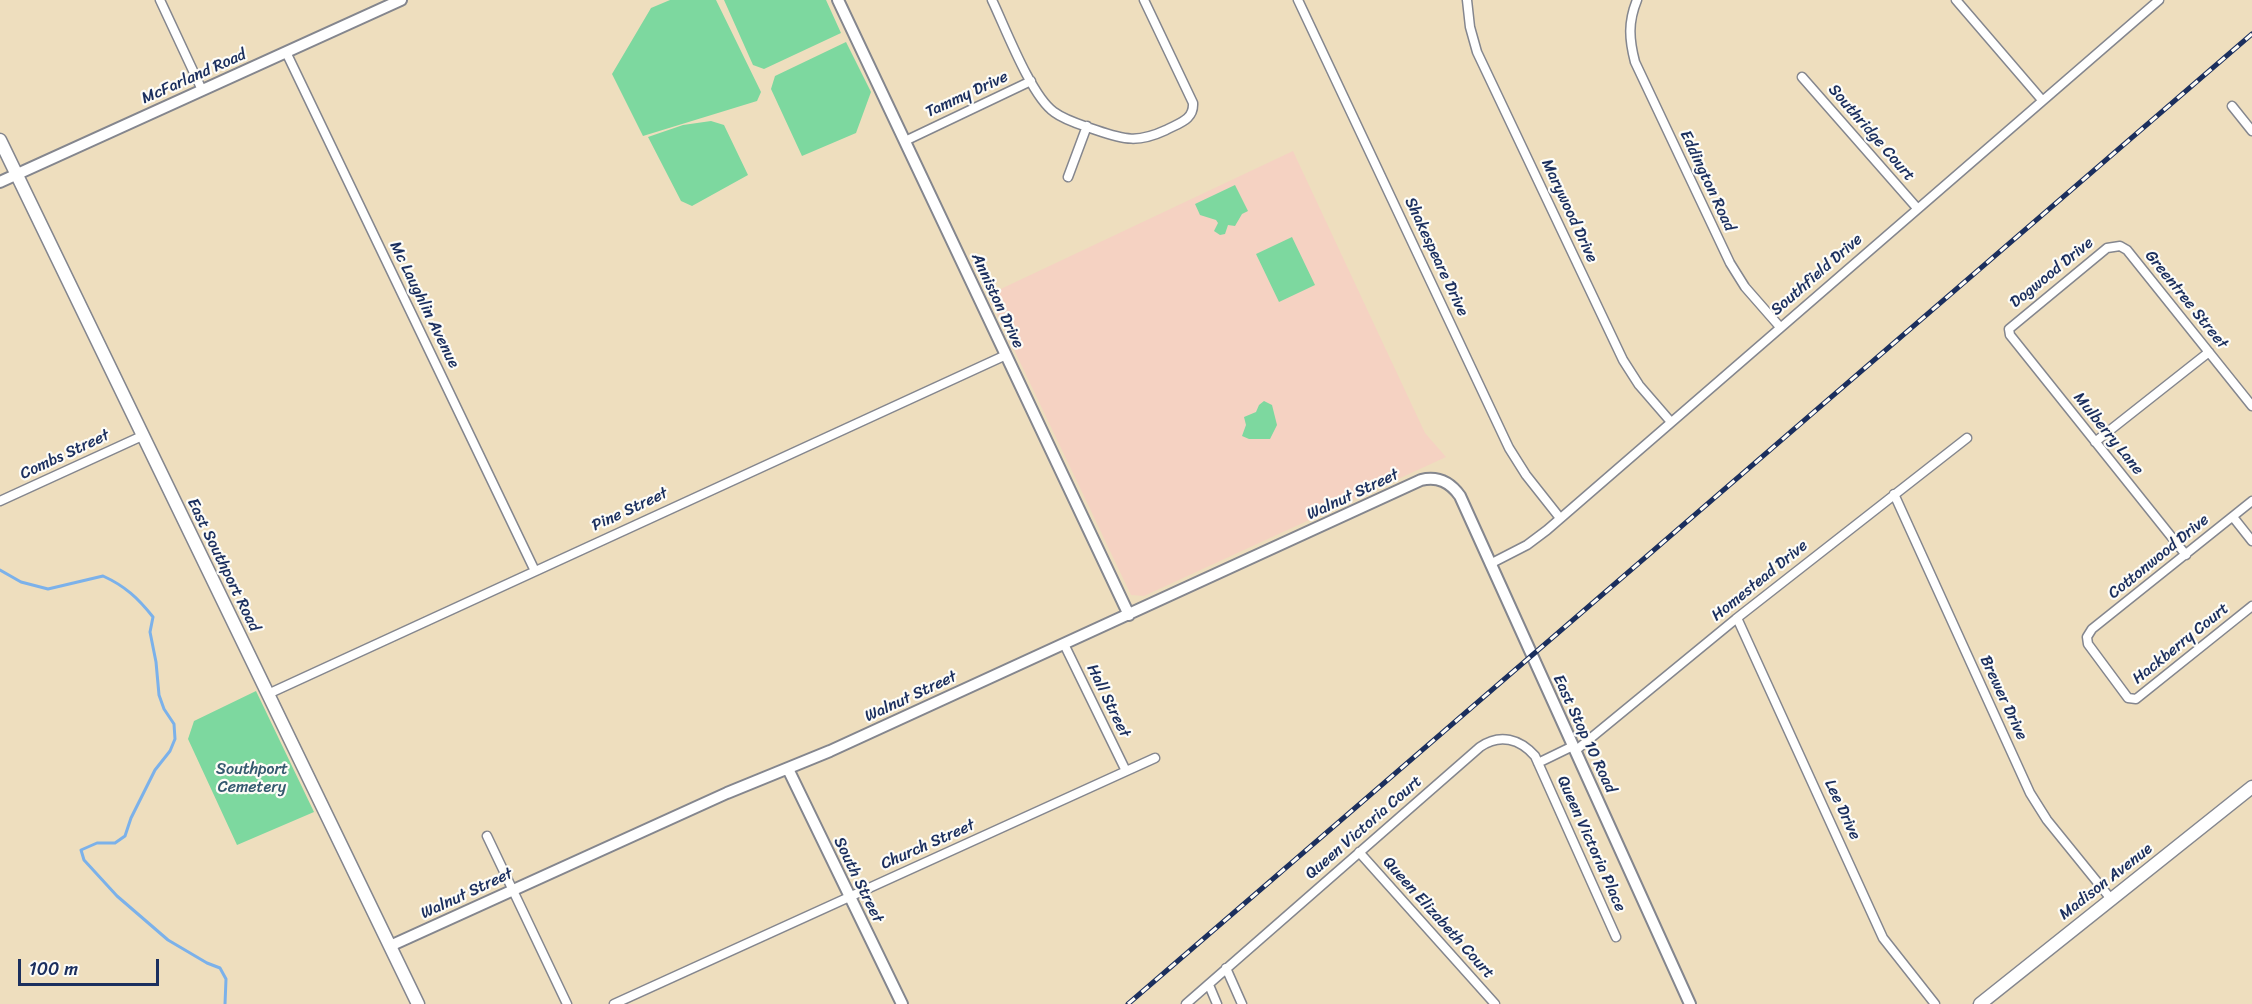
<!DOCTYPE html>
<html>
<head>
<meta charset="utf-8">
<style>
  body { margin:0 }
  #map { position:relative; width:2252px; height:1004px; overflow:hidden; background:#eedebe; font-family:Sriracha,sans-serif }
  canvas { display:block }
  .scale { position:absolute; left:18px; top:959px; width:141px; height:27px; box-sizing:border-box; border:3px solid #1b2f5e; border-top:0; padding-left:8px; font-size:18px; line-height:21px; white-space:nowrap; color:#1b2f5e; -webkit-text-stroke:4px #fdfcf7; paint-order:stroke }
</style>
</head>
<body>
<div id="map">
<canvas width="2252" height="1004"></canvas>
<div class="scale">100 m</div>
</div>
<script>
const ctx = document.querySelector('canvas').getContext('2d');
ctx.lineJoin = 'round';
function paint(path, color) { ctx.fillStyle = color; ctx.fill(path, 'evenodd'); }
function trace(path, color, width, dash) { ctx.strokeStyle = color; ctx.lineWidth = width; ctx.lineCap = dash ? 'butt' : 'round'; ctx.setLineDash(dash || []); ctx.stroke(path); }
function drawText(font, color, halo, rows, align = 'center') {
  ctx.font = font + ' Sriracha,sans-serif'; ctx.lineWidth = 4.5; ctx.setLineDash([]); ctx.textBaseline = 'middle'; ctx.strokeStyle = halo; ctx.fillStyle = color; for (const [text, x, y, turn = 0] of rows) {
    ctx.save(); ctx.translate(x, y); ctx.rotate((+turn || 0) * Math.PI / 180); ctx.textAlign = isNaN(turn) ? turn : align; if (halo) ctx.strokeText(text, 0, 0); ctx.fillText(text, 0, 0); ctx.restore();
  }
}
const built = new Path2D(`
  M1293,151L1425,433L1446,457L1144,596L1131,595L988,295Z`);
const green = new Path2D(`
  M670,0H716L761,92L757,101L643,136L612,74L651,8Z
  M724,0H826L841,33L764,69L753,65Z
  M846,42L871,92L856,133L802,156L771,89L775,76Z
  M711,121L724,125L748,175L692,206L681,201L648,137L683,125Z
  M1235,185L1248,211L1242,214L1235,226L1228,225L1225,234L1220,235L1214,231L1218,223L1216,220L1200,215L1195,204Z
  M1292,237L1315,285L1279,302L1256,254Z
  M1264,401L1272,405L1277,425L1270,439H1249L1242,436L1246,425L1244,417L1256,412L1259,405Z
  M256,691L314,812L237,845L188,739L194,721Z`);
const stream = new Path2D(`
  M0,570L21,582L48,589L103,576C125,586 138,598 153,617L150,632L156,662L159,695L164,709L174,724L175,739L170,751L155,770L131,818L125,836L115,843H97L81,850L84,860L117,896L168,940L207,963L220,968L226,979L225,1004`);
const minor = new Path2D(`
  M160,0L202,90
  M992,0C1005,27 1031,96 1054,112C1066,121 1082,125 1096,130C1125,140 1138,143 1166,130C1179,123 1194,120 1193,103L1144,0
  M1298,0L1509,448L1526,475L1560,518
  M1467,0L1470,27L1477,52L1623,360L1639,385L1671,422
  M1637,0C1628,22 1629,39 1635,62L1730,263L1745,287L1780,327
  M1956,0L2042,100
  M286,52L535,571
  M1802,77L1917,208
  M2232,106L2252,131
  M905,141L1031,81
  M1068,177L1087,126
  M2095,442L2209,352
  M1894,494L2030,793L2047,820L2111,899
  M0,501L142,436
  M2252,501L2092,629L2087,637L2088,644L2128,698L2136,699L2252,606
  M2233,517L2252,541
  M2186,555L2010,335L2009,329L2107,248L2120,246L2127,250L2252,406
  M1490,564L1527,545L1547,530L2159,0
  M1737,618L1883,938L1935,1004
  M1064,644L1126,771
  M268,694L1006,355
  M1575,751L1737,618L1967,438
  M1538,763L1573,746
  M487,836L567,1004
  M1359,852L1495,1004
  M1226,968L1242,1004
  M1209,985L1217,1004
  M614,1004L1155,758
  M1186,1004L1480,747C1500,733 1520,739 1535,756L1616,937`);
const tertiary = new Path2D(`
  M838,0L1129,615
  M0,182L401,0
  M788,769L902,1004
  M390,946L727,793L830,751L1421,480C1438,476 1450,482 1460,496L1690,1004`);
const secondary = new Path2D(`
  M0,140L418,1004
  M1980,1004L2252,787`);
const rail = new Path2D(`
  M1128,1004L2252,34`);
const streetNames = [
  ["McFarland Road",194,77,-24],
  ["Tammy Drive",967,95,-25],
  ["Southridge Court",1871,133,49],
  ["Eddington Road",1707,181,65],
  ["Marywood Drive",1569,211,65],
  ["Shakespeare Drive",1436,257,65],
  ["Dogwood Drive",2052,273,-39],
  ["Southfield Drive",1817,275,-41],
  ["Greentree Street",2186,300,51],
  ["Anniston Drive",997,301,65],
  ["Mc Laughlin Avenue",424,305,64],
  ["Mulberry Lane",2108,434,51],
  ["Combs Street",65,455,-25],
  ["Walnut Street",1353,495,-25],
  ["Pine Street",630,510,-25],
  ["Cottonwood Drive",2159,557,-39],
  ["East Southport Road",223,565,64],
  ["Homestead Drive",1760,581,-39],
  ["Hackberry Court",2181,644,-39],
  ["Walnut Street",911,697,-25],
  ["Brewer Drive",2003,698,65],
  ["Hall Street",1108,701,64],
  ["East Stop 10 Road",1584,734,65],
  ["Lee Drive",1842,810,65],
  ["Queen Victoria Court",1364,828,-41],
  ["Queen Victoria Place",1591,844,66],
  ["Church Street",928,845,-24],
  ["South Street",858,880,64],
  ["Madison Avenue",2106,882,-38],
  ["Walnut Street",467,894,-25],
  ["Queen Elizabeth Court",1438,918,48]
];
const parkNames = [
  ["Southport",252,770],
  ["Cemetery",252,788]
];
paint(built, '#f5d2c2');
paint(green, '#7dd89f');
trace(stream, '#7bb1ea', 3);
trace(minor, '#84868e', 11);
trace(tertiary, '#84868e', 14);
trace(secondary, '#84868e', 15);
trace(minor, '#fff', 8);
trace(tertiary, '#fff', 10);
trace(secondary, '#fff', 12);
trace(rail, '#1b2f5e', 5);
trace(rail, '#fdfcf7', 3, [9]);
drawText('16px', '#1b2f5e', '#fdfcf7', streetNames);
drawText('16px', '#34596e', '#fdfcf7', parkNames);
</script>
</body>
</html>
